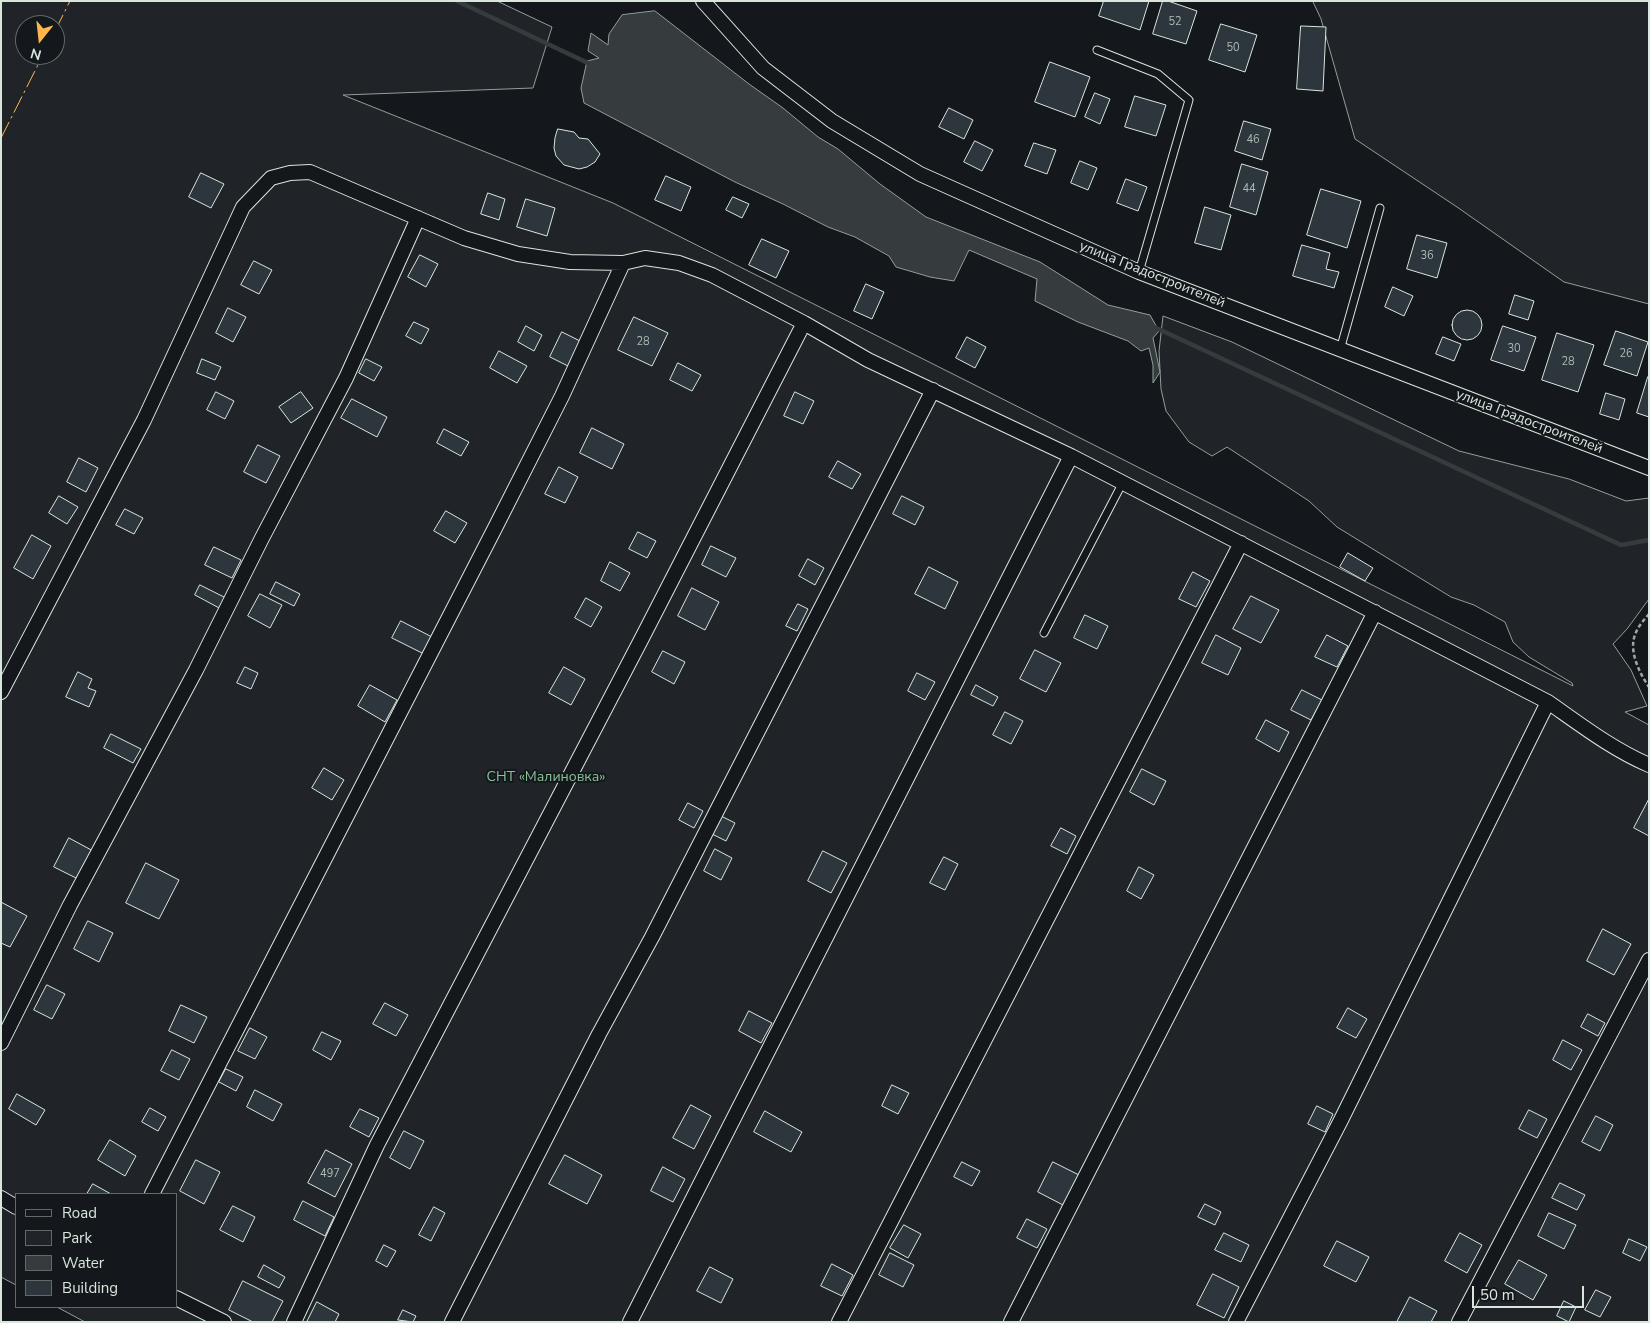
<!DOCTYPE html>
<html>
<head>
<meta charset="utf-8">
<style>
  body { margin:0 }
  #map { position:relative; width:1650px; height:1323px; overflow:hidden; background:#14181c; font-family:"Nunito Sans",sans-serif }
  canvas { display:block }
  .frame { position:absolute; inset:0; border:2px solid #d8e6dc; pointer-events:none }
  .legend { position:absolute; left:15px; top:1193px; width:162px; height:115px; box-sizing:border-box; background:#14181c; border:1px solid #626a69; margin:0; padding:6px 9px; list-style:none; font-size:15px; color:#d8e6dc }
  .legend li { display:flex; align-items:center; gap:10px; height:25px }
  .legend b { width:25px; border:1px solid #626a69 }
  .north { position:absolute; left:15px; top:15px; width:50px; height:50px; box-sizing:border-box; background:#14181c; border:1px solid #626a69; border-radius:50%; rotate:196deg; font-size:14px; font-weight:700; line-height:20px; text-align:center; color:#d8e6dc }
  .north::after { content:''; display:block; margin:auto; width:18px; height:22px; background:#ffb74d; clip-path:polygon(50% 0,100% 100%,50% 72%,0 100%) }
  .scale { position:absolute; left:1472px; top:1286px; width:112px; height:22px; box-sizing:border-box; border:2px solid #d8e6dc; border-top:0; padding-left:6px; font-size:15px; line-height:18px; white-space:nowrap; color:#d8e6dc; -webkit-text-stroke:4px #14181c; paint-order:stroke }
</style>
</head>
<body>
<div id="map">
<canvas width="1650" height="1323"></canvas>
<div class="frame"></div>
<ul class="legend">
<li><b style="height:6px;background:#14181c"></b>Road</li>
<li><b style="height:14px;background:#202428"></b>Park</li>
<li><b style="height:14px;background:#363b3e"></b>Water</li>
<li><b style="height:14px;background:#2c363c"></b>Building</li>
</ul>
<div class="north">N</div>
<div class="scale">50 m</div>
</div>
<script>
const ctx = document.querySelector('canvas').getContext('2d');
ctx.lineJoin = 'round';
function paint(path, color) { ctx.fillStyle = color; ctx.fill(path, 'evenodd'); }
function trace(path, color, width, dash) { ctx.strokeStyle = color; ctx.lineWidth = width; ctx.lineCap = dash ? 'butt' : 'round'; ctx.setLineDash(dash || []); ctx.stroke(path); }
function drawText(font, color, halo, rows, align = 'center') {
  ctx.font = font + ' "Nunito Sans",sans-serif'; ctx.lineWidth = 4; ctx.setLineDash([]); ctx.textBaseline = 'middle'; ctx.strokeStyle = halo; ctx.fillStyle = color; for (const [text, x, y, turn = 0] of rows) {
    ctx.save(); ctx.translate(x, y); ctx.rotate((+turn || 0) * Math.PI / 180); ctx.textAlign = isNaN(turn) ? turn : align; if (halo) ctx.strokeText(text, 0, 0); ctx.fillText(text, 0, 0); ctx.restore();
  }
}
const green = new Path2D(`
  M1,1H497L552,27L533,88L343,95L613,203L1573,686L1572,683L1529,657L1513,642L1505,622L1474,605L1451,597L1337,527L1309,501L1227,447L1212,456L1189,442L1166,411L1161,389L1159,351L1163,316L1232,342L1459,451L1569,479L1626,501L1649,498V599L1627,629L1613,644L1631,670L1647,706L1625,712L1649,725V1322H85L57,1307H176V1194H16V1285L1,1277ZM25,25H55V55H25Z
  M1313,1H1649V304L1564,282L1457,207L1355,139L1321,19Z`);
const water = new Path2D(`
  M655,11L749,84L783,108L818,137L838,149L880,184L926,217L1040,262L1108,305L1150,315L1159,331L1153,338L1160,372L1153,383V365L1149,348L1141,351L1128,341L1078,322L1035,301L1037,279L969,250L954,281L930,277L896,267L889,256L855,237L828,227L783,204L735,182L584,103L581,88L587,61L599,58L588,51L591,33L608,45L609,34L622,15Z`);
const stream = new Path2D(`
  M457,1L590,64
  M1152,326L1621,545L1649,540`);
const building = new Path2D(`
  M1104,1H1149L1140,30L1099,16Z
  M1163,1H1168L1197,11L1186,44L1153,34Z
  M1221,24L1257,35L1245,72L1209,60Z
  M1301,26L1326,27L1323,91L1297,89Z
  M1050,62L1090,77L1075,117L1035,102Z
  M1095,93L1110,99L1100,124L1085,117Z
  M1135,96L1166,105L1156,136L1125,127Z
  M949,108L973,120L964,139L939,127Z
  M1244,121L1271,129L1262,160L1235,151Z
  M558,129L574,132L579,138L588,139L600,154L595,162L587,167L579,169L564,165L556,156L554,148L555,138Z
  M975,141L993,150L982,171L964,162Z
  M1034,143L1056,150L1047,174L1025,166Z
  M1080,161L1097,168L1088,190L1071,183Z
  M1242,164L1268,172L1256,215L1230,207Z
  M201,173L224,184L211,208L189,197Z
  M666,176L691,187L681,211L655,200Z
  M1126,179L1147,187L1138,211L1117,203Z
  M1321,189L1361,201L1347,248L1307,235Z
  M488,193L505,199L499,220L481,214Z
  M733,197L749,204L742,218L726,210Z
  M526,199L555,208L547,236L517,227Z
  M1205,207L1231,215L1221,250L1195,243Z
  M1417,235L1447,243L1437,278L1407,269Z
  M762,239L789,251L776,278L749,265Z
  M1302,245L1330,253L1326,269L1339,272L1334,288L1293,276Z
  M420,255L438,264L426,287L408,277Z
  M254,261L272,270L259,294L241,285Z
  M866,284L884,292L872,319L854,311Z
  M1393,287L1413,296L1404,316L1385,307Z
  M1515,295L1534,301L1528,320L1509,314Z
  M228,308L246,317L233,342L216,333Z
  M1452 325a15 15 0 1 1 30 0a15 15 0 1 1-30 0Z
  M634,317L668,333L652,366L618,350Z
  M414,322L429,329L421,344L406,336Z
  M526,326L542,335L534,351L518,342Z
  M1503,326L1536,337L1524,371L1491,360Z
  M1616,331L1648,342L1637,376L1604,365Z
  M562,332L580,341L568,366L550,357Z
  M1557,333L1594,345L1578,392L1542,380Z
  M967,337L986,347L975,368L956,358Z
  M1443,337L1461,344L1454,361L1436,354Z
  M499,351L527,366L517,383L490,368Z
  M202,359L221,367L215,380L197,373Z
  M366,359L382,367L374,381L359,373Z
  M678,363L701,375L692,391L670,380Z
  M1648,377L1649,378V417L1637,413Z
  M216,392L234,401L225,419L207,410Z
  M301,392L313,408L291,423L279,407Z
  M795,392L814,401L803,424L784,416Z
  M1606,393L1625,399L1619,420L1600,414Z
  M352,399L387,417L377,437L341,418Z
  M592,428L624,444L612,469L580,453Z
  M444,429L469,442L461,456L437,443Z
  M258,445L280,456L266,483L244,472Z
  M79,458L98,468L86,492L67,482Z
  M838,461L861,474L852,489L829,477Z
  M559,467L578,477L565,503L545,494Z
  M59,496L78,507L67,524L49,513Z
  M902,496L924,507L915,525L893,514Z
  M125,509L143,518L134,534L116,525Z
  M446,511L467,523L455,543L434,531Z
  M638,532L656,541L647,558L629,549Z
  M32,535L51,546L33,579L14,568Z
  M711,546L736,558L726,577L702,565Z
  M214,547L241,560L232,578L205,565Z
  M1348,553L1373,568L1365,581L1340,567Z
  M808,559L824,568L815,585L799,576Z
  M610,562L630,573L620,591L601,581Z
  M929,567L958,582L945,609L915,594Z
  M1193,572L1210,581L1196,607L1179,599Z
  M276,582L300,594L294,606L270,594Z
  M200,585L226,598L221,609L195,595Z
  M692,588L719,602L705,630L678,616Z
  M260,594L282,605L270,628L248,616Z
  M1251,596L1279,610L1261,643L1233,629Z
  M586,598L602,607L591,627L575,618Z
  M798,604L808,609L797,631L786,626Z
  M1085,615L1108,626L1097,649L1074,638Z
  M401,621L432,637L424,654L392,638Z
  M1216,635L1241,648L1228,675L1202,663Z
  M1327,635L1348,646L1337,667L1315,657Z
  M1035,650L1061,663L1046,692L1020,679Z
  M663,651L685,662L674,684L652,672Z
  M245,667L258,673L251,689L237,683Z
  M564,667L585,679L571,705L549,693Z
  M78,672L92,679L88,688L96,691L89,707L66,697Z
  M917,673L935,682L925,700L908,691Z
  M370,685L397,700L385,722L358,706Z
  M976,685L998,697L993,706L971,695Z
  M1302,690L1322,700L1311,720L1291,710Z
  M1005,712L1023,721L1011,744L993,735Z
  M1266,720L1289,732L1279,752L1256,739Z
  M111,734L141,749L133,763L104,748Z
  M324,768L344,780L332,800L312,788Z
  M1142,769L1166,781L1154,805L1130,792Z
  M1649,799V836L1634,828Z
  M688,803L703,811L694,828L679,820Z
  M721,816L735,823L726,841L712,834Z
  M1061,828L1076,836L1067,854L1051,846Z
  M69,838L95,852L80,880L54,867Z
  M715,849L732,858L721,880L704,871Z
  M823,851L847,863L831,893L808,881Z
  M944,857L958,864L945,890L930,883Z
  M146,863L179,880L159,919L126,903Z
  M1139,867L1154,875L1141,899L1127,891Z
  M1,902L27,916L10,947L1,943Z
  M88,921L113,933L99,962L74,949Z
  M1603,929L1631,944L1614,975L1587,961Z
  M47,985L65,994L52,1019L34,1010Z
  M385,1003L408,1015L396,1036L373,1024Z
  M181,1005L207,1017L194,1043L169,1031Z
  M1348,1008L1367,1019L1356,1038L1337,1028Z
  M749,1011L772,1023L761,1043L739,1031Z
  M1588,1014L1605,1023L1598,1036L1581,1027Z
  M250,1028L267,1037L255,1059L238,1051Z
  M322,1032L341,1041L331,1060L313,1050Z
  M1563,1040L1582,1050L1571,1070L1553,1060Z
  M172,1050L190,1059L179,1080L161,1071Z
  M226,1069L243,1077L236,1091L219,1082Z
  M892,1085L909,1093L898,1114L882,1106Z
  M255,1090L282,1104L273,1121L247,1107Z
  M17,1094L45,1110L36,1125L9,1109Z
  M691,1105L711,1116L694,1149L673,1138Z
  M1317,1106L1333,1114L1325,1132L1308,1124Z
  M150,1108L166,1117L158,1131L142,1122Z
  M360,1109L379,1118L369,1137L350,1127Z
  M1529,1110L1547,1119L1537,1138L1519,1129Z
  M765,1111L802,1132L791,1152L754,1132Z
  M1596,1116L1613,1125L1600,1151L1582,1142Z
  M404,1131L424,1141L410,1169L390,1158Z
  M110,1140L136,1156L125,1176L98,1160Z
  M326,1150L352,1164L335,1197L308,1183Z
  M565,1155L602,1175L587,1204L549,1184Z
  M196,1160L220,1172L204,1204L180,1191Z
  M962,1162L980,1171L972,1186L954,1177Z
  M1053,1162L1079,1175L1063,1205L1038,1192Z
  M663,1167L685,1179L673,1202L651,1191Z
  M1560,1183L1585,1195L1577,1210L1552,1198Z
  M93,1184L111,1194H87Z
  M303,1201L334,1217L325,1236L294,1220Z
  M1205,1204L1221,1212L1215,1225L1198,1217Z
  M233,1206L255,1217L243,1242L220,1230Z
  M434,1207L445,1213L431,1241L419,1235Z
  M1549,1213L1576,1225L1564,1249L1538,1236Z
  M1027,1219L1047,1229L1037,1248L1017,1238Z
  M904,1225L921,1234L908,1258L890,1248Z
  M1224,1233L1249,1245L1241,1262L1215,1250Z
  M1460,1233L1482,1245L1467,1273L1445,1261Z
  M1629,1239L1647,1247L1640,1261L1623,1253Z
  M1337,1241L1369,1257L1356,1282L1324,1266Z
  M384,1245L396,1251L387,1267L376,1261Z
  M890,1253L914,1265L903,1287L879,1275Z
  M1519,1260L1547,1275L1533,1300L1505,1284Z
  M832,1264L853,1275L842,1296L821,1286Z
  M264,1265L285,1277L279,1288L258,1277Z
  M710,1267L733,1279L721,1303L697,1291Z
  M1213,1274L1239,1287L1224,1318L1197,1305Z
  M243,1281L283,1301L272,1322H253L229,1310Z
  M1596,1290L1611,1297L1600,1317L1585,1310Z
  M1410,1297L1437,1311L1431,1322H1397Z
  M1564,1301L1576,1307L1569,1322L1557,1316Z
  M317,1302L339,1314L335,1322H307Z
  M403,1310L416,1316L413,1322L398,1320Z`);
const path = new Path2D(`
  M1649,614C1643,621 1636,629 1634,638C1630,654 1640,674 1649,687`);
const service = new Path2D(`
  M1097,50L1158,74L1189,100L1139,272
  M1340,350L1380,208
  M1044,633L1123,482`);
const minor = new Path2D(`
  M703,1L763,68L832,121L920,174L1139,272L1649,468
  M1,692L144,420L243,207L271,178L290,173L310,172L464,238L518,254L570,262L623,263L645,258L679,263L712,275L804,323L868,360L1071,456L1548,702C1581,725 1612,749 1649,765
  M1,1043L70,905L196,670L262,538L346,378L418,218
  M152,1194L495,528L562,396L623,263
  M1,1198L16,1207
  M176,1298L224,1322
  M294,1322L377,1145L642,638L804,323
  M452,1322L599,1034L652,937L933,390
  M630,1322L1071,456
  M839,1322L1241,543
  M1011,1322L1375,612
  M1236,1322L1340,1122L1548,702
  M1459,1322L1649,960`);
const power = new Path2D(`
  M55,31L70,1
  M1,138L43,55`);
const numberNames = [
  ["52",1175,22],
  ["50",1233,48],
  ["46",1253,140],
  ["44",1249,189],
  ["36",1427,256],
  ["28",643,342],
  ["30",1514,349],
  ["26",1626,354],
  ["28",1568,362],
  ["497",330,1174]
];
const streetNames = [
  ["улица Градостроителей",1152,275,22],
  ["улица Градостроителей",1529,422,21]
];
const parkNames = [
  ["СНТ «Малиновка»",546,778]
];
paint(green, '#202428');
trace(green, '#939e99', 1);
paint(water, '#363b3e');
trace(water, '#939e99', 1);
trace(stream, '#363b3e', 4.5);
paint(building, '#2c363c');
trace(building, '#d8e6dc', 1);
trace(service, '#d8e6dc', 9);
trace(minor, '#d8e6dc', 16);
trace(path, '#9da8a2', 2.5, [4, 2.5]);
trace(service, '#14181c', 7);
trace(minor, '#14181c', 14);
trace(power, '#ffb74d', 1, [18, 4, 2.5, 4]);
drawText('11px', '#adbab4', null, numberNames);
drawText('14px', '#d8e6dc', '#14181c', streetNames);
drawText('14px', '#8ac095', '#14181c', parkNames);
</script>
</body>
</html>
